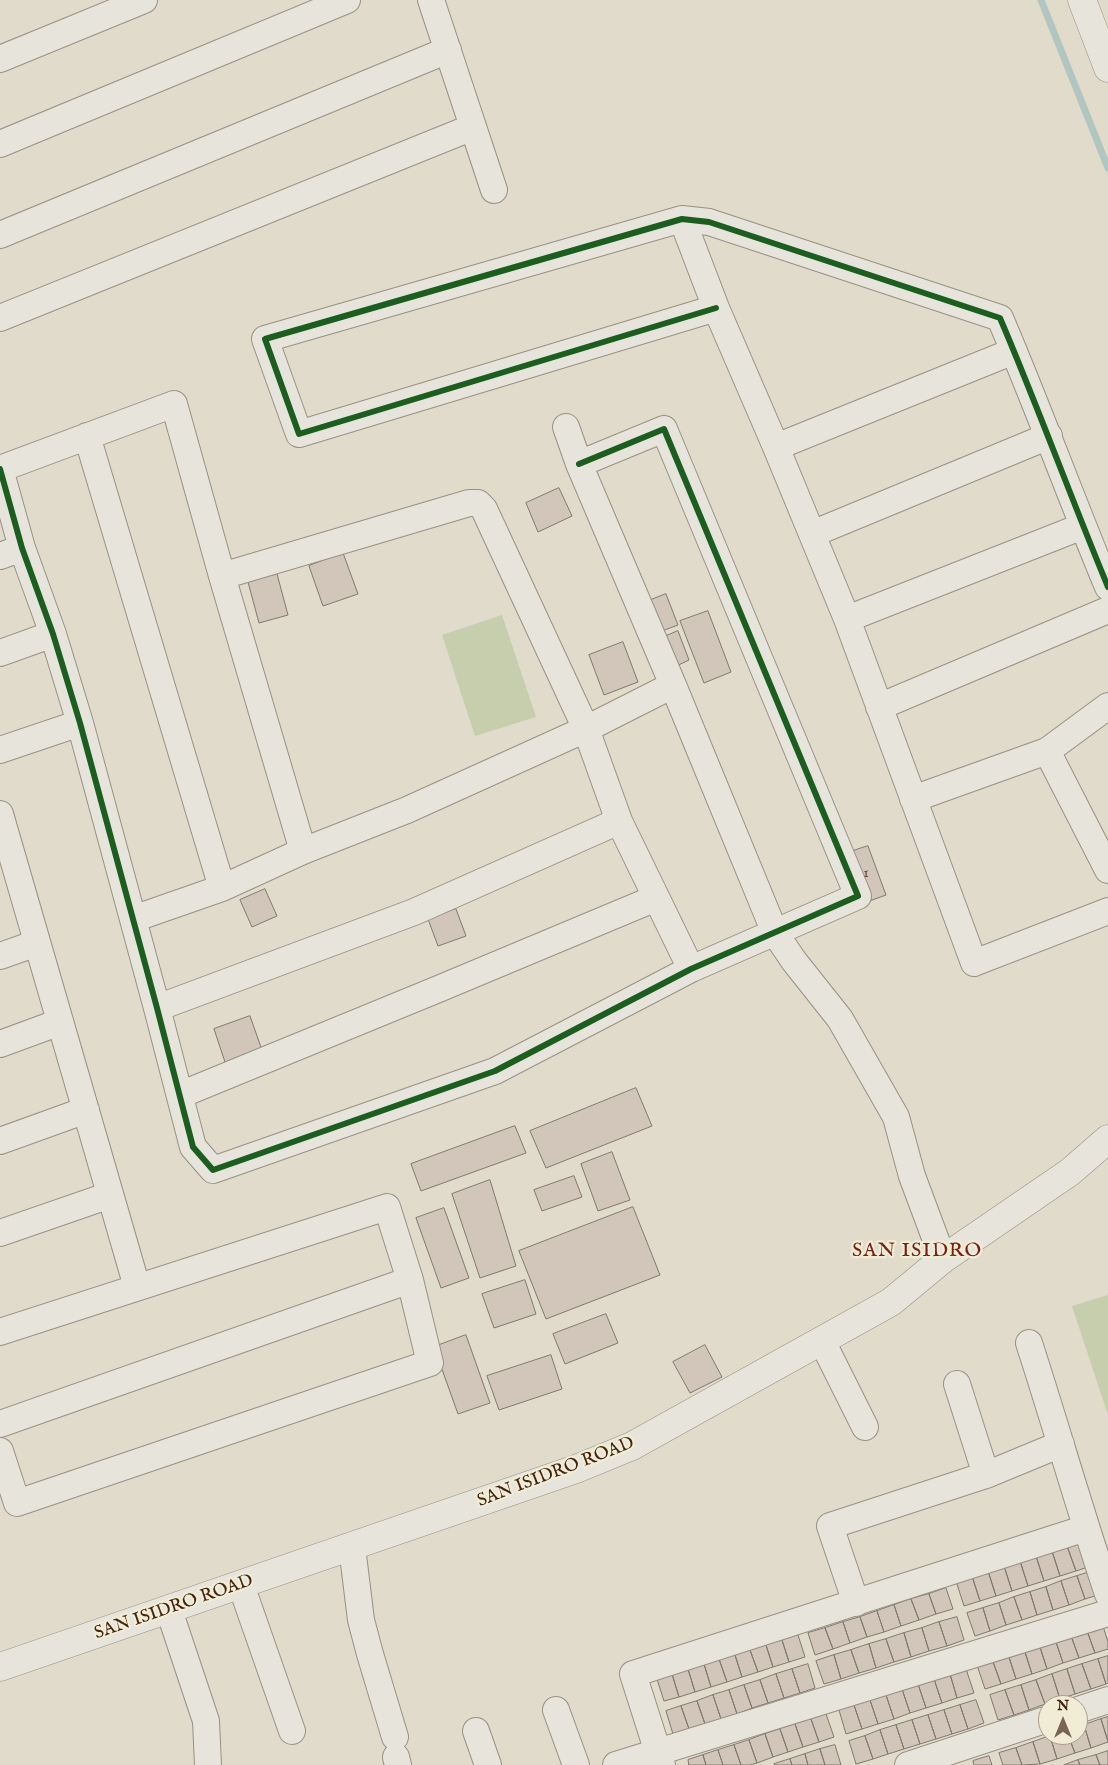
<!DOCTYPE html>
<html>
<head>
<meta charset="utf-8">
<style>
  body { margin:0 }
  #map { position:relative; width:1108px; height:1765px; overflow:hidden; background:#e0dbca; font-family:"IM FELL English",serif }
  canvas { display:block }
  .north { position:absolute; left:1038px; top:1695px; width:50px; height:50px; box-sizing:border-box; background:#f1ecd6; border:1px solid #ab9c87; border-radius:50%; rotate:0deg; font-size:14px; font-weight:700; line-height:20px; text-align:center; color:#432411 }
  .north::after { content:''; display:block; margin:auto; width:18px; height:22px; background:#7a6452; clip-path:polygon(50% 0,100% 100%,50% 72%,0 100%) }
</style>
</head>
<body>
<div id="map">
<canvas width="1108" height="1765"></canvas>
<div class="north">N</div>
</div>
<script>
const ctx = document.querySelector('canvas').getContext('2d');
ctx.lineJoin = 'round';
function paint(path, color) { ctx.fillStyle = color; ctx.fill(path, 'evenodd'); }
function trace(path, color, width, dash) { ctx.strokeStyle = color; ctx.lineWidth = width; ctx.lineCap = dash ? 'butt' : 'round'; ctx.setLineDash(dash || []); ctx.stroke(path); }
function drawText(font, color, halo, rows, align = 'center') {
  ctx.font = font + ' "IM FELL English",serif'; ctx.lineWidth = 4.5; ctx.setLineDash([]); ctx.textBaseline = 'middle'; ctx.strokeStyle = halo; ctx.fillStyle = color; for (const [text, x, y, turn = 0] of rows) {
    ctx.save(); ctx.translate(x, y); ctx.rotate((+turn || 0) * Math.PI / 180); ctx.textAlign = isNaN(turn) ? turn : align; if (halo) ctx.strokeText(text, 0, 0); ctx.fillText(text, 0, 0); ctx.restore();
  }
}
const green = new Path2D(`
  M502,615L536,717L475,736L442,635Z
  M1108,1295V1415L1072,1306Z`);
const stream = new Path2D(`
  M1041,0L1108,168`);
const building = new Path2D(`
  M559,488L572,516L538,532L526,503Z
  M343,553L358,594L323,606L309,566Z
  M277,574L288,615L259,623L248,582Z
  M666,594L678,625L654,634L641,604Z
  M708,611L731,672L704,683L680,621Z
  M678,631L689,660L668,670L657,640Z
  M623,642L638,682L604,695L589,655Z
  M868,846L886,895L864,903L847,853Z
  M265,889L277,916L252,927L240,900Z
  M456,909L466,936L438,946L428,919Z
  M250,1016L263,1053L226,1065L214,1029Z
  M636,1088L652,1126L546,1168L530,1131Z
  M515,1126L526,1153L421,1191L411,1164Z
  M612,1152L630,1200L598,1211L581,1164Z
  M574,1176L582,1197L542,1211L534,1190Z
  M490,1180L516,1266L480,1278L452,1194Z
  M633,1207L660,1275L546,1319L519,1251Z
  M444,1208L469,1278L441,1288L416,1218Z
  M525,1280L536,1314L494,1328L482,1294Z
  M606,1314L618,1343L565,1364L553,1334Z
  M466,1335L490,1403L458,1414L434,1347Z
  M705,1345L722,1377L690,1393L673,1362Z
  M551,1355L562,1389L499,1410L487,1376Z
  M1083,1541L1091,1566L1076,1571L1067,1546Z
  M1067,1546L1076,1571L1060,1576L1052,1551Z
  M1052,1551L1060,1576L1044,1581L1036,1556Z
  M1036,1556L1044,1581L1028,1586L1020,1561Z
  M1020,1561L1028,1586L1012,1591L1004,1566Z
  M1004,1566L1012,1591L996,1596L988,1571Z
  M988,1571L996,1596L980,1601L972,1576Z
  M1093,1571L1101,1594L1085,1599L1077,1576Z
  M972,1576L980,1601L964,1606L956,1581Z
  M1077,1576L1085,1599L1069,1605L1061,1581Z
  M1061,1581L1069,1605L1053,1610L1046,1587Z
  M1046,1587L1053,1610L1037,1615L1030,1592Z
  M946,1588L953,1609L936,1614L929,1594Z
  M1030,1592L1037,1615L1022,1620L1014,1597Z
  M929,1594L936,1614L919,1620L911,1599Z
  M1014,1597L1022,1620L1006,1625L999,1603Z
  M911,1599L919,1620L901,1626L894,1605Z
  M999,1603L1006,1625L990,1631L983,1608Z
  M894,1605L901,1626L884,1632L877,1611Z
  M983,1608L990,1631L975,1636L967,1613Z
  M877,1611L884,1632L867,1637L860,1617Z
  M860,1617L867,1637L850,1643L843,1622Z
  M957,1617L964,1640L947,1646L939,1622Z
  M843,1622L850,1643L833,1649L825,1628Z
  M939,1622L947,1646L929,1651L922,1628Z
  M1102,1623L1108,1642V1649L1095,1653L1086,1628Z
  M825,1628L833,1649L815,1655L808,1633Z
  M922,1628L929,1651L911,1657L904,1633Z
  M1086,1628L1095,1653L1079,1658L1070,1633Z
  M904,1633L911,1657L894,1662L886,1639Z
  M1070,1633L1079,1658L1063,1663L1055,1639Z
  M798,1635L805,1657L789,1662L782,1640Z
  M886,1639L894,1662L876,1668L869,1644Z
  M1055,1639L1063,1663L1047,1669L1039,1644Z
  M782,1640L789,1662L773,1667L766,1645Z
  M869,1644L876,1668L859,1673L851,1650Z
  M1039,1644L1047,1669L1032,1674L1024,1649Z
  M766,1645L773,1667L758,1672L750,1650Z
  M1024,1649L1032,1674L1016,1679L1008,1654Z
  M750,1650L758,1672L742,1677L735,1655Z
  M851,1650L859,1673L841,1679L834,1655Z
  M1008,1654L1016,1679L1001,1684L992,1659Z
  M735,1655L742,1677L727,1682L719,1659Z
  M834,1655L841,1679L824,1684L816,1661Z
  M1108,1656V1683L1106,1684L1098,1659Z
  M719,1659L727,1682L711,1687L704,1664Z
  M992,1659L1001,1684L985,1689L977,1665Z
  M1098,1659L1106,1684L1091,1689L1082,1664Z
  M704,1664L711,1687L695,1692L688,1669Z
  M808,1664L815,1688L800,1693L792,1669Z
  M1082,1664L1091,1689L1075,1694L1067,1669Z
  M688,1669L695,1692L679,1697L672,1674Z
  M792,1669L800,1693L784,1698L776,1674Z
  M966,1669L974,1693L957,1698L950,1674Z
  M1067,1669L1075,1694L1060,1699L1052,1674Z
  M672,1674L679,1697L664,1701L657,1679Z
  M776,1674L784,1698L768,1703L760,1680Z
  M950,1674L957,1698L942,1703L934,1679Z
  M1052,1674L1060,1699L1045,1704L1036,1680Z
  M934,1679L942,1703L926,1708L918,1684Z
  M760,1680L768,1703L752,1708L744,1685Z
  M1036,1680L1045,1704L1029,1710L1021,1685Z
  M918,1684L926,1708L910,1713L902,1689Z
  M744,1685L752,1708L737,1714L729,1690Z
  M1021,1685L1029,1710L1014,1715L1005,1690Z
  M902,1689L910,1713L894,1719L886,1695Z
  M729,1690L737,1714L721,1719L713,1695Z
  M1005,1690L1014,1715L998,1720L990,1695Z
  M713,1695L721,1719L705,1724L697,1701Z
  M886,1695L894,1719L878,1724L870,1700Z
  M870,1700L878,1724L862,1729L854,1705Z
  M976,1700L984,1723L968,1729L960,1705Z
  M697,1701L705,1724L689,1729L681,1706Z
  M854,1705L862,1729L846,1734L839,1710Z
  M960,1705L968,1729L952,1734L944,1710Z
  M681,1706L689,1729L673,1734L666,1711Z
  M944,1710L952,1734L936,1739L928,1715Z
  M826,1714L834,1737L819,1742L811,1719Z
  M928,1715L936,1739L920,1744L912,1720Z
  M1108,1717V1741L1101,1719Z
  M811,1719L819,1742L803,1747L795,1724Z
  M1101,1719L1108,1742L1091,1748L1084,1725Z
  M912,1720L920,1744L904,1749L896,1725Z
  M795,1724L803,1747L788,1752L780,1729Z
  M896,1725L904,1749L888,1754L880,1730Z
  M1084,1725L1091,1748L1075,1753L1068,1735H1078V1727Z
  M780,1729L788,1752L773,1757L765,1734Z
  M880,1730L888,1754L873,1759L865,1736Z
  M765,1734L773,1757L757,1763L749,1740Z
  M1054,1735H1068L1075,1753L1057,1759L1050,1736Z
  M865,1736L873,1759L856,1764L849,1741Z
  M1050,1736L1057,1759L1040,1764L1033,1742Z
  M749,1740L757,1763L750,1765H741L734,1745Z
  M1033,1742L1040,1764L1022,1765L1016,1748Z
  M734,1745L741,1765H723L718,1750Z
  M835,1745L841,1765H825L820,1749Z
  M1016,1748L1022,1765H1003L999,1753Z
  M820,1749L825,1765H808L805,1754Z
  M718,1750L723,1765H706L703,1755Z
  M1108,1751V1765H1100L1096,1755Z
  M805,1754L808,1765H792L790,1759Z
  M703,1755L706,1765H689L688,1760Z
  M1096,1755L1100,1765H1080L1078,1760Z
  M989,1756L992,1765H974L973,1761Z
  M790,1759L792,1765H775L774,1764Z
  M1078,1760L1080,1765H1064Z`);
const minor = new Path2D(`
  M431,0L494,190
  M0,59L144,0
  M0,144L347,0
  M682,219L716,308L776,447L847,619L974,963L1108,911
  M0,235L448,50
  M716,308L299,434L265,339L682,219L709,222L1000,318C1038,407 1071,498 1108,587
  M0,318L473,127
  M566,427L579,464L673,685L775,933L794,961L840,1019L896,1117L912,1176L943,1259
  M87,436L222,888
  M776,447L1014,351
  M0,469L22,548L53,634L80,723L157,1008L193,1147L213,1170L495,1071L691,969L858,896L664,429L579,464
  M0,469L174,404L222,576L303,851
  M812,534L1049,436
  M0,556L22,548
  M222,576L469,503H478L484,509L586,729L619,821L691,969
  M847,619L1083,526
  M0,653L53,634
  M1108,706L1047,751L1108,870
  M879,707L1108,610
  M0,750L80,723
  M913,799L1047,751
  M0,814L137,1287
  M133,919L222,888L303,851L407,810L586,729L673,685
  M0,956L37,943
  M157,1008L414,912L619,821
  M0,1044L60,1022
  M180,1095L436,990L656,898
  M0,1141L86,1110
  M0,1233L110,1195
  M0,1332L387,1207L410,1280L430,1363L17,1503L0,1451
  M822,1341L865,1427
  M1029,1343C1056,1426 1080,1511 1108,1594
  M957,1384L986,1475
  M0,1424L410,1280
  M352,1547L361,1620L370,1654L395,1737
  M241,1585L292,1731
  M856,1603L830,1526L986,1475L1061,1444
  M169,1610L206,1721L208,1765
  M556,1710L576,1765
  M1078,1710L1108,1700
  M476,1731L488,1765
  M396,1757L398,1765
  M616,1765L1108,1613
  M662,1765L633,1674L1086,1528
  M908,1765L1048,1719`);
const tertiary = new Path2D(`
  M1082,0L1108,68
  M0,1667L576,1469L632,1446L891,1302L943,1259L1070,1172L1108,1139`);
const cycleway = new Path2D(`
  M716,308L299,434L265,339L682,219L709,222L1000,318C1038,407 1071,498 1108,587
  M0,469L22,548L53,634L80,723L157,1008L193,1147L213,1170L495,1071L691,969L858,896L664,429L579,464`);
const numberNames = [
  ["1",866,874]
];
const streetNames = [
  ["SAN ISIDRO ROAD",556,1473,-21],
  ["SAN ISIDRO ROAD",174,1608,-19]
];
const quarterNames = [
  ["SAN ISIDRO",917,1252]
];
paint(green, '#c6ceae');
trace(stream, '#b1c5c1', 7);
paint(building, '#d2c5ba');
trace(building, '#81796d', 1);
trace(minor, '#989185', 28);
trace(tertiary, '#989185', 29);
trace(minor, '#e7e4dc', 26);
trace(tertiary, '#e7e4dc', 28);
trace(cycleway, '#1b5e20', 6);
drawText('15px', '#684d3c', null, numberNames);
drawText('18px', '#432411', '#f1ecd6', streetNames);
ctx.letterSpacing = '1px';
drawText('20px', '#7a1f14', '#f1ecd6', quarterNames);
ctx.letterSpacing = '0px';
</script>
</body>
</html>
